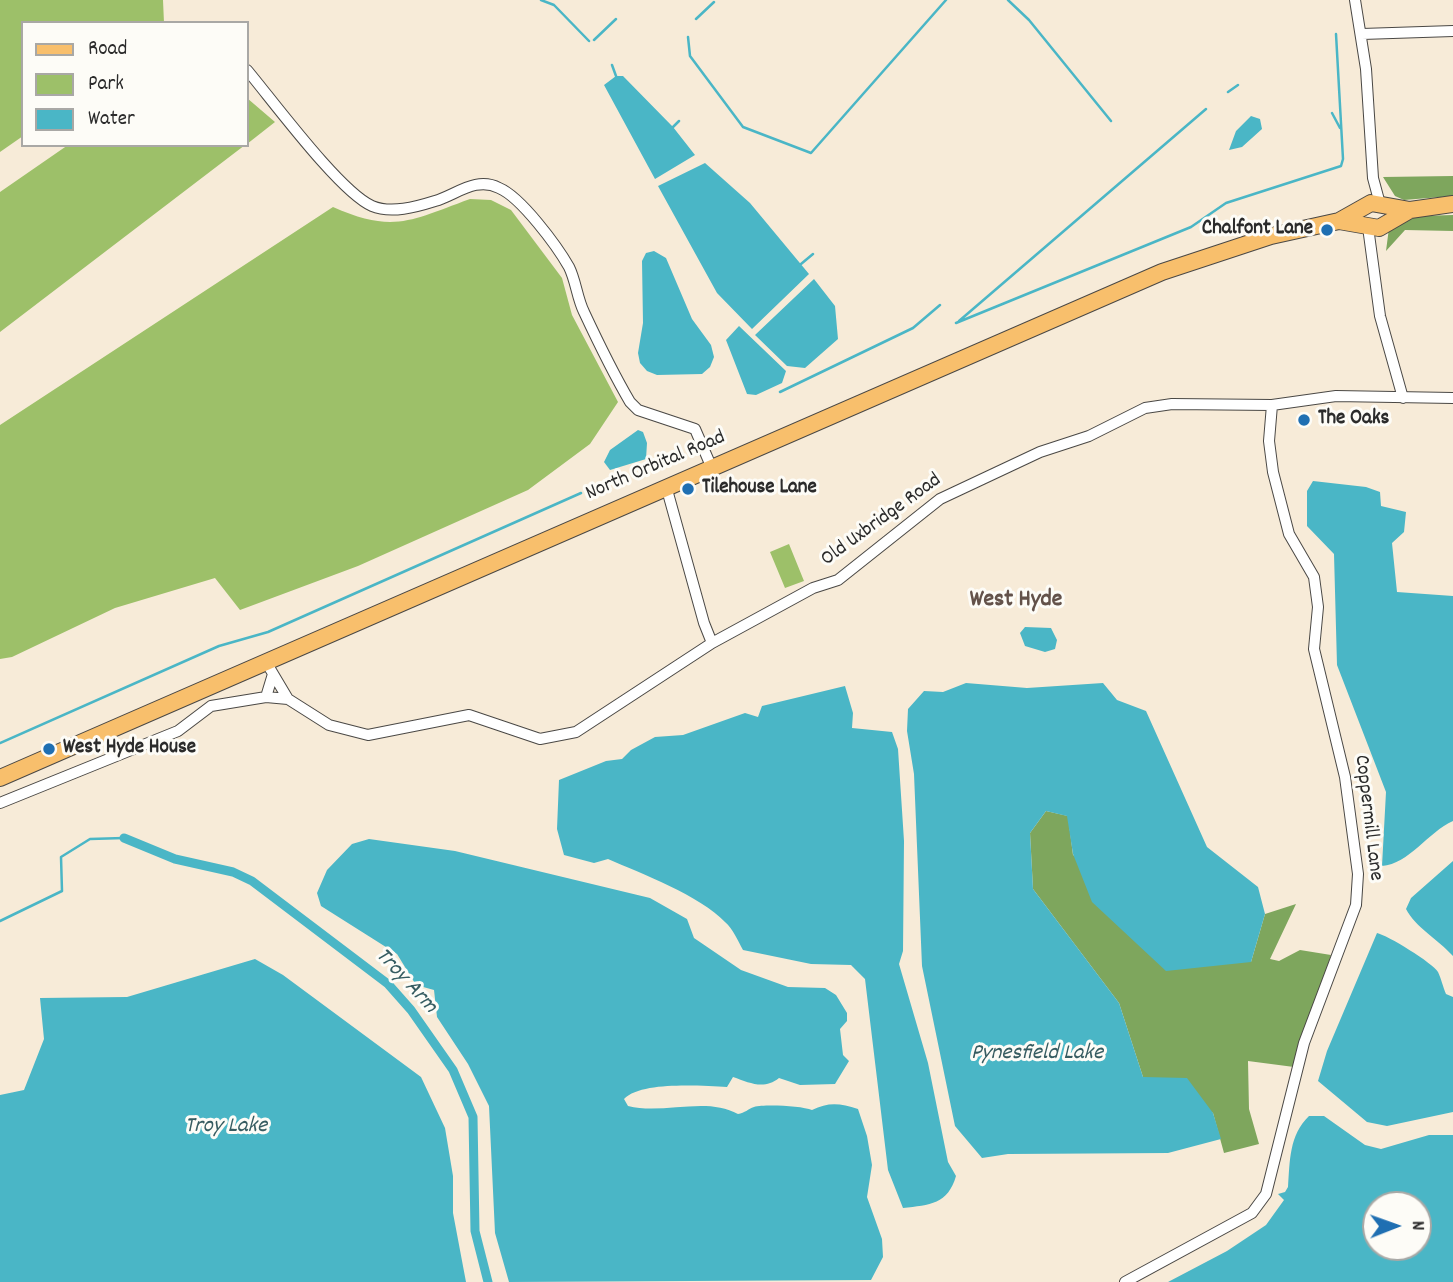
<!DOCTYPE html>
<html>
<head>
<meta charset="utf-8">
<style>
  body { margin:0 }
  #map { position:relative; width:1453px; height:1282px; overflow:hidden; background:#f7ebd8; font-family:Dekko,sans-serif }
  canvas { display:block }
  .legend { position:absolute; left:21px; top:21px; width:228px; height:126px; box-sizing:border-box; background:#fdfcf7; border:2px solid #a9a8a5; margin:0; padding:9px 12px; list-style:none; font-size:21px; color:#2b2b2b }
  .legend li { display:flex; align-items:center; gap:14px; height:35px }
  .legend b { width:35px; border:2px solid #a9a8a5 }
  .north { position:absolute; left:1362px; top:1191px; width:70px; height:70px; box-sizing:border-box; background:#fdfcf7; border:2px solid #a9a8a5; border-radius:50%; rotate:89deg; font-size:19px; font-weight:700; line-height:28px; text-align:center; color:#2b2b2b }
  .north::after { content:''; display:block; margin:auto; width:24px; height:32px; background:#1f6fb2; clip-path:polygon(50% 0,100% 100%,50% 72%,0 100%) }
</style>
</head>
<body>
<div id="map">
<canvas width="1453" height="1282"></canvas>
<ul class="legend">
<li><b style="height:9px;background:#f8bf6c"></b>Road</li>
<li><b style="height:19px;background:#9dc069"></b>Park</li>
<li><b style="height:19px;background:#4ab6c6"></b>Water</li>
</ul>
<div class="north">N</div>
</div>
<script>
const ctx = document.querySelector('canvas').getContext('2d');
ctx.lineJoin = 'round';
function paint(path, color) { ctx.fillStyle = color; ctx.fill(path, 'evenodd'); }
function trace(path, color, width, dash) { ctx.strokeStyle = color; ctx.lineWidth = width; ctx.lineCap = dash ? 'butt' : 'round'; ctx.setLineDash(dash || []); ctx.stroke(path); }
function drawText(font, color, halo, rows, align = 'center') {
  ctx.font = font + ' Dekko,sans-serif'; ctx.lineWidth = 6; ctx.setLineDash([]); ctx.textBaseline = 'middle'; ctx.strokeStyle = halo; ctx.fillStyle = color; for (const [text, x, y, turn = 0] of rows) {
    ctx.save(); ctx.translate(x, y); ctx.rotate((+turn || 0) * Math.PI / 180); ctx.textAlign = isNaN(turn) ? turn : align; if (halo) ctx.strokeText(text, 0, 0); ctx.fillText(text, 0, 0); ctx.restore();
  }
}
const green = new Path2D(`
  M0,0H163L164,23H23V136L0,152Z
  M247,98L275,122L247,144Z
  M68,145H245L0,332V192Z
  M470,199L491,200L511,210L562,278L572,315L618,402L590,444L528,490L358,566L240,610L215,578L115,608L12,657L0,659V425L333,207C394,234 412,220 470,199Z
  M789,544L804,581L785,588L770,552Z`);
const forest = new Path2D(`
  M1453,176V196L1404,200L1395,196L1383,177Z
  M1453,215V231L1405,230L1386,251L1389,228L1418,216Z
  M1046,811L1068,816L1073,855L1251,962L1265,914L1296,904L1270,959L1279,961L1300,950L1331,955L1294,1067L1248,1061L1249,1109L1259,1144L1224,1153L1213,1113L1143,1077L1119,1003L1033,889L1030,833Z`);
const water = new Path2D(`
  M616,76H623L673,127L695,155L655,179L604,85Z
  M1251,116L1260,119L1262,129L1242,147L1229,150L1236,131Z
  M705,163L750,203L809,274L752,329L717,293L658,186Z
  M654,251L666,258L692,319L711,345L714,357L710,367L702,374L657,375L647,371L640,363L638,353L643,323L642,261L646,253Z
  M814,279L835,306L838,339L805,368L787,366L755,335Z
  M739,326L786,371L782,383L756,395L747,394L726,340Z
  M638,430L643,432L647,443L646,459L610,470L604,462L610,450Z
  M1313,481L1366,487L1380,492L1381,506L1406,512L1404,532L1392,543L1397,592L1453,596V821C1428,832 1409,864 1382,866L1386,792L1337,665L1334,554L1307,526V491Z
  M1025,627L1051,628L1057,640L1055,649L1045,652L1025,646L1020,633Z
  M966,683L1027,688L1103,683L1117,700L1146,711L1207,847L1258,887L1265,914L1251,962L1166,971L1092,902L1073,854L1067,816L1046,811L1030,833L1033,889L1119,1003L1143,1077L1187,1078L1213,1113L1221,1139L1168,1153L1008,1154L982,1158L955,1126L922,966L914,774L907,731L908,709L924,691L943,692Z
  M845,686L853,713L852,728L892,732L898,749L904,841L903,951L899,964L928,1063L948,1162L956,1176C948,1204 930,1205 903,1208L888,1170L865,979L851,965L811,964L743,950C738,941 733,929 725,922C701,896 640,873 608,859L594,863L564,855L557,829L559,780L606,761L622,759L631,750L655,737L683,735L745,713L758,717L762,706Z
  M369,839L455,851L650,898L687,919L694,938L741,970L788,987L825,988L836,995L847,1013V1021L840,1029L843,1055L849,1061L835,1084L800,1085L779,1078C764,1090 750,1083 733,1077L727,1087C701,1086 642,1081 624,1099L628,1106C663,1115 706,1096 738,1114C745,1113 748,1109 754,1107C765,1104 802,1106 812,1110C828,1102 840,1103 858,1109L867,1136L872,1165L867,1197L882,1239L883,1257L871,1280L509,1282L495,1233L489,1106L468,1064L437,1017L434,990L416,985L397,954L321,906L317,893L327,870L352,844Z
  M1453,861V956C1438,939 1416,928 1406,909L1411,898Z
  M1377,933C1387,935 1433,963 1438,972C1441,978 1443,987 1446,994L1453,997V1112L1387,1126L1367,1122L1318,1081L1327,1051Z
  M255,959L283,975L421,1077L445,1128L453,1176V1213L466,1282H0V1095L24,1090L44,1039L40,998L127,997Z
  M1309,1116H1324L1365,1145L1381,1149L1429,1135H1453V1282H1168L1227,1251L1266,1225L1284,1200L1278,1194L1285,1192L1288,1187C1290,1161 1289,1135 1309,1116ZM1376,1205H1418V1247H1376Z`);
const stream = new Path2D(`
  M541,0L554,5L589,41
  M1008,0L1029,20L1111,121
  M696,19L714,2
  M688,37L690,56L743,127L811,153L946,0
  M594,40L616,19
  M612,65L616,76
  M1228,92L1238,85
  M1332,113L1340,128
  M673,127L679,121
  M801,264L813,254
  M959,321L1206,109
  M956,323L1191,227L1226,203L1341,166L1343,159L1336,34
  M780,392L913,328L940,305
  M0,743L219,646L268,632L581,493
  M0,921L62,891L61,857L90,839L124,838`);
const canal = new Path2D(`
  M124,838L175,859L233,872L252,881L388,984L411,1010L453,1070L473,1117L475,1231L488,1282`);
const street = new Path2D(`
  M1355,0L1366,69L1373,178L1380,204
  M1362,34L1453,31
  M247,70C273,101 340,192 372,206C391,214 416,207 435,201C456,195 476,176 499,188C521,197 557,246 569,267C576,281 577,298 584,312C598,342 613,373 630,402L638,410L695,429L711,466
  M1368,227L1380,316L1403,398
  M666,486L704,623L712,643
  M266,662L288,699L329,725L368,735L469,715L540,739L576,732L712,643L813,588L838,580L940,499L1040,452L1089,436L1145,408L1172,404L1272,405L1336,396L1453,398
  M266,697L273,674
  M0,803L178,731L211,706L266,697L288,699
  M1125,1282L1252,1213L1266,1194L1304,1043L1356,905L1358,874L1345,777L1314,649L1318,607L1314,577L1289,534L1273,472L1269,441L1272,405`);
const primary = new Path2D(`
  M1339,221L1379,228L1410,210
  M0,778L1162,272L1271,236L1339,221L1371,203L1410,210L1453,204`);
const markers = [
  [1327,230,7,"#1f6fb2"],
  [1304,420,7,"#1f6fb2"],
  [688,489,7,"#1f6fb2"],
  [49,749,7,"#1f6fb2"]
];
const poiNames = [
  ["Chalfont Lane",1313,230,"right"],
  ["The Oaks",1318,420],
  ["Tilehouse Lane",702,489],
  ["West Hyde House",63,749]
];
const streetNames = [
  ["North Orbital Road",656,467,-23],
  ["Old Uxbridge Road",882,521,-36],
  ["Coppermill Lane",1367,818,83]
];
const waterNames = [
  ["Troy Arm",405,982,47],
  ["Pynesfield Lake",1037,1055],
  ["Troy Lake",226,1128]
];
const quarterNames = [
  ["West Hyde",1016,602]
];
paint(green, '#9dc069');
paint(forest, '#7ea65d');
paint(water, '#4ab6c6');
trace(stream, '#4ab6c6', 2.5);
trace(canal, '#4ab6c6', 9);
trace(street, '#4a4845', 12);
trace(primary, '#4a4845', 18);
trace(street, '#fff', 10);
trace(primary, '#f8bf6c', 16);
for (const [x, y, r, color] of markers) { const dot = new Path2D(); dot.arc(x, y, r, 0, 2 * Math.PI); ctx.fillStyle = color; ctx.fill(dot); trace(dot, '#fdfcf7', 2.5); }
drawText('bold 21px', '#2b2b2b', '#fdfcf7', poiNames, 'left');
drawText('21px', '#2b2b2b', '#fdfcf7', streetNames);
drawText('italic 23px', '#365c61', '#fdfcf7', waterNames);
drawText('bold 24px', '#63524a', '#fdfcf7', quarterNames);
</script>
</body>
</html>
